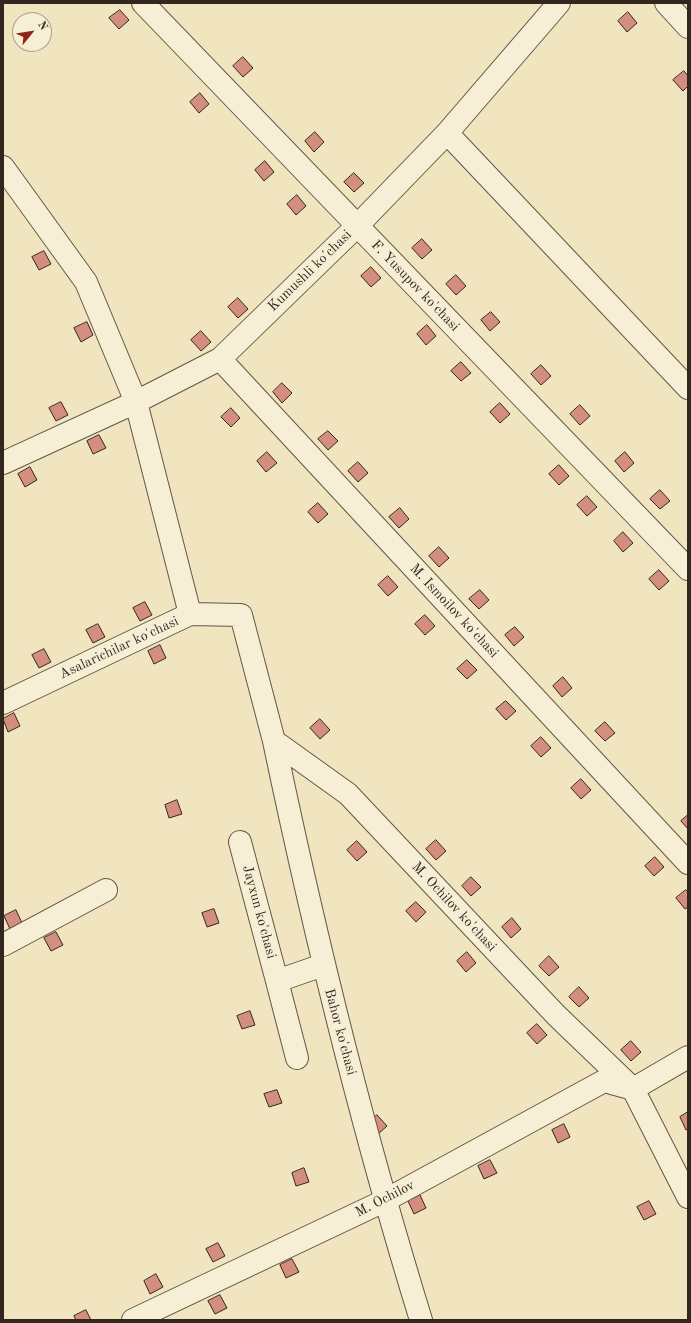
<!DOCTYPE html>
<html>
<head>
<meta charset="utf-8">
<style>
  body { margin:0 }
  #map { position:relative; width:691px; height:1323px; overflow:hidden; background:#f1e5bf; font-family:"Old Standard TT",serif }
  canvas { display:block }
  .frame { position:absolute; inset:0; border:4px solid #33261f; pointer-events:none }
  .north { position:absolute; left:12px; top:12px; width:40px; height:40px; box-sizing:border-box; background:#f6eed5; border:1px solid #a89e8c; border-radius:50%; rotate:60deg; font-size:11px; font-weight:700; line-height:16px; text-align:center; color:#33261f }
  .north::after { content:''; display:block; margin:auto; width:14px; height:18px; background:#8f2418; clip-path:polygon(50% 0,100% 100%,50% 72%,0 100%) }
</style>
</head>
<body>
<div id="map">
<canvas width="691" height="1323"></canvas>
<div class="frame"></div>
<div class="north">N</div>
</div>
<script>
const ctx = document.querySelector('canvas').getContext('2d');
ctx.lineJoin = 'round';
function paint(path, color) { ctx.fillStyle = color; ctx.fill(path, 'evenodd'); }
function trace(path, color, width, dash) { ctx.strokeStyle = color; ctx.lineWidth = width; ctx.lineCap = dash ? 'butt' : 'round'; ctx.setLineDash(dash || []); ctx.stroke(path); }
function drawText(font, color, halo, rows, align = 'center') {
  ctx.font = font + ' "Old Standard TT",serif'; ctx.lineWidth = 3.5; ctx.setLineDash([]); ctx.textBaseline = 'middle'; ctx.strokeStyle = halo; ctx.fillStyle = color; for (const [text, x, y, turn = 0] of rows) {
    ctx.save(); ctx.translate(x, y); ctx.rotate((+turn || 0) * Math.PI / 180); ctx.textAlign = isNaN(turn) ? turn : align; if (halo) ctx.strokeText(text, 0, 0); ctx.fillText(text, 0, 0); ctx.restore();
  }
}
const building = new Path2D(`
  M120,10L129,20L119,29L109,18Z
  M628,12L637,23L627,32L618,21Z
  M243,57L253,68L243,77L233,66Z
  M684,71L688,76V86L683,91L673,80Z
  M200,93L209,104L199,113L190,102Z
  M315,132L324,142L314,152L305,141Z
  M265,161L274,172L264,181L255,170Z
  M354,173L364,183L354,192L344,182Z
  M297,195L306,206L296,215L287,204Z
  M422,239L432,250L422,259L412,248Z
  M44,251L51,264L39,270L32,257Z
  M371,267L381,278L371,287L361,276Z
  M456,275L466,286L456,295L446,284Z
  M238,298L248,309L238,318L228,307Z
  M491,312L500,322L490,331L481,320Z
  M87,322L93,335L81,342L74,328Z
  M427,325L436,336L426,345L417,334Z
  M201,331L211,342L201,351L191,340Z
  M461,362L471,373L461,381L451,371Z
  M541,365L551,376L541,385L531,374Z
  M282,383L292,393L282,403L273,392Z
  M61,402L68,415L56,421L49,408Z
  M500,403L510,414L500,423L490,412Z
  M580,405L590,416L580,425L570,414Z
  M231,408L240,418L231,427L221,417Z
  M328,431L338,441L328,450L318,439Z
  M99,435L106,448L93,454L87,441Z
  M267,452L277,463L266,472L257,461Z
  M625,452L634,463L624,472L615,461Z
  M358,462L368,473L358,482L348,471Z
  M559,465L569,476L559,485L549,474Z
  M30,467L37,480L25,487L18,474Z
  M660,490L670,501L660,509L650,499Z
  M587,496L597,507L587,516L577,505Z
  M318,503L328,514L318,523L308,512Z
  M400,508L409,519L399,528L389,517Z
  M623,532L633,543L623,552L614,541Z
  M439,547L449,558L439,567L429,556Z
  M659,570L669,581L659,590L649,579Z
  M388,576L398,587L388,596L378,585Z
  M480,590L489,600L479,609L469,599Z
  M145,602L152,615L140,621L133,608Z
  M425,615L435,626L425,635L415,624Z
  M98,624L105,637L93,643L86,630Z
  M515,627L524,637L514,646L505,635Z
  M160,645L166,658L154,664L148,651Z
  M44,649L51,662L39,668L32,655Z
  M467,660L477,670L467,679L457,669Z
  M563,677L572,688L562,697L553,686Z
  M506,701L516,711L506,720L496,709Z
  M14,713L20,726L8,732L3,719Z
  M320,719L330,730L320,739L310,728Z
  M605,722L615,733L605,741L595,731Z
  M541,737L551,748L541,757L531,746Z
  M581,779L591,790L581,799L571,788Z
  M177,800L182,814L169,818L165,805Z
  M688,815V829L681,821Z
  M436,840L446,851L436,860L426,849Z
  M357,841L367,852L357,861L347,850Z
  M655,857L664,867L654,876L645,866Z
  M471,877L481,887L471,896L462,886Z
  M686,890L688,892V907L685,909L676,898Z
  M416,902L426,912L416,922L406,911Z
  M214,909L219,923L207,927L202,913Z
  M16,910L22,923L10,929L4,916Z
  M512,918L521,929L511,938L502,927Z
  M56,932L63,945L51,951L44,938Z
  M467,952L476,963L466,972L457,961Z
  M549,956L559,967L549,976L539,966Z
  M579,987L589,998L579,1007L569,997Z
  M250,1011L255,1025L242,1029L237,1016Z
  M537,1024L547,1035L537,1044L527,1033Z
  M631,1041L641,1052L631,1061L621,1050Z
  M277,1090L282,1103L269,1107L264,1094Z
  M688,1112V1129L686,1130L680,1117Z
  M377,1115L387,1126L377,1135L368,1124Z
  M564,1124L570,1137L558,1143L552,1130Z
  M490,1160L497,1173L484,1179L478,1166Z
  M304,1168L309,1182L296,1186L292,1173Z
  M420,1195L426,1208L414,1214L408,1201Z
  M649,1201L656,1214L644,1220L637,1207Z
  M218,1243L225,1256L213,1262L206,1249Z
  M292,1259L299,1272L286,1278L280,1265Z
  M156,1274L163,1287L150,1294L144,1281Z
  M220,1295L227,1308L215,1314L208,1301Z
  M86,1310L91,1320H76L74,1316Z`);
const minor = new Path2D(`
  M143,3L688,569
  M666,3L688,27
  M447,133L688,388
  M3,167L86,282L136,402L190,614
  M220,359L688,863
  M3,463L136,402L220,359L357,226L447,133L559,3
  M3,703L190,614L241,615L274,741L348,794L556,1015L633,1089L688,1197
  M274,741C315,937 362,1129 421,1320
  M240,842L277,981L323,965
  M3,945L106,890
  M277,981L297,1058
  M133,1320L384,1201L604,1081L633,1089L688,1057`);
const streetNames = [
  ["Kumushli ko'chasi",310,271,-44],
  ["F. Yusupov ko'chasi",415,286,46],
  ["M. Ismoilov ko'chasi",454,611,47],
  ["Asalarichilar ko'chasi",119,648,-25],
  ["M. Ochilov ko'chasi",454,907,47],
  ["Jayxun ko'chasi",259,912,75],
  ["Bahor ko'chasi",340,1032,75],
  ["M. Ochilov",385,1199,-27]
];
paint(building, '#d38e7f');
trace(building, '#33261f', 1);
trace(minor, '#625647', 24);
trace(minor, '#f6eed5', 22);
drawText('14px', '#33261f', '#f6eed5', streetNames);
</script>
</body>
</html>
